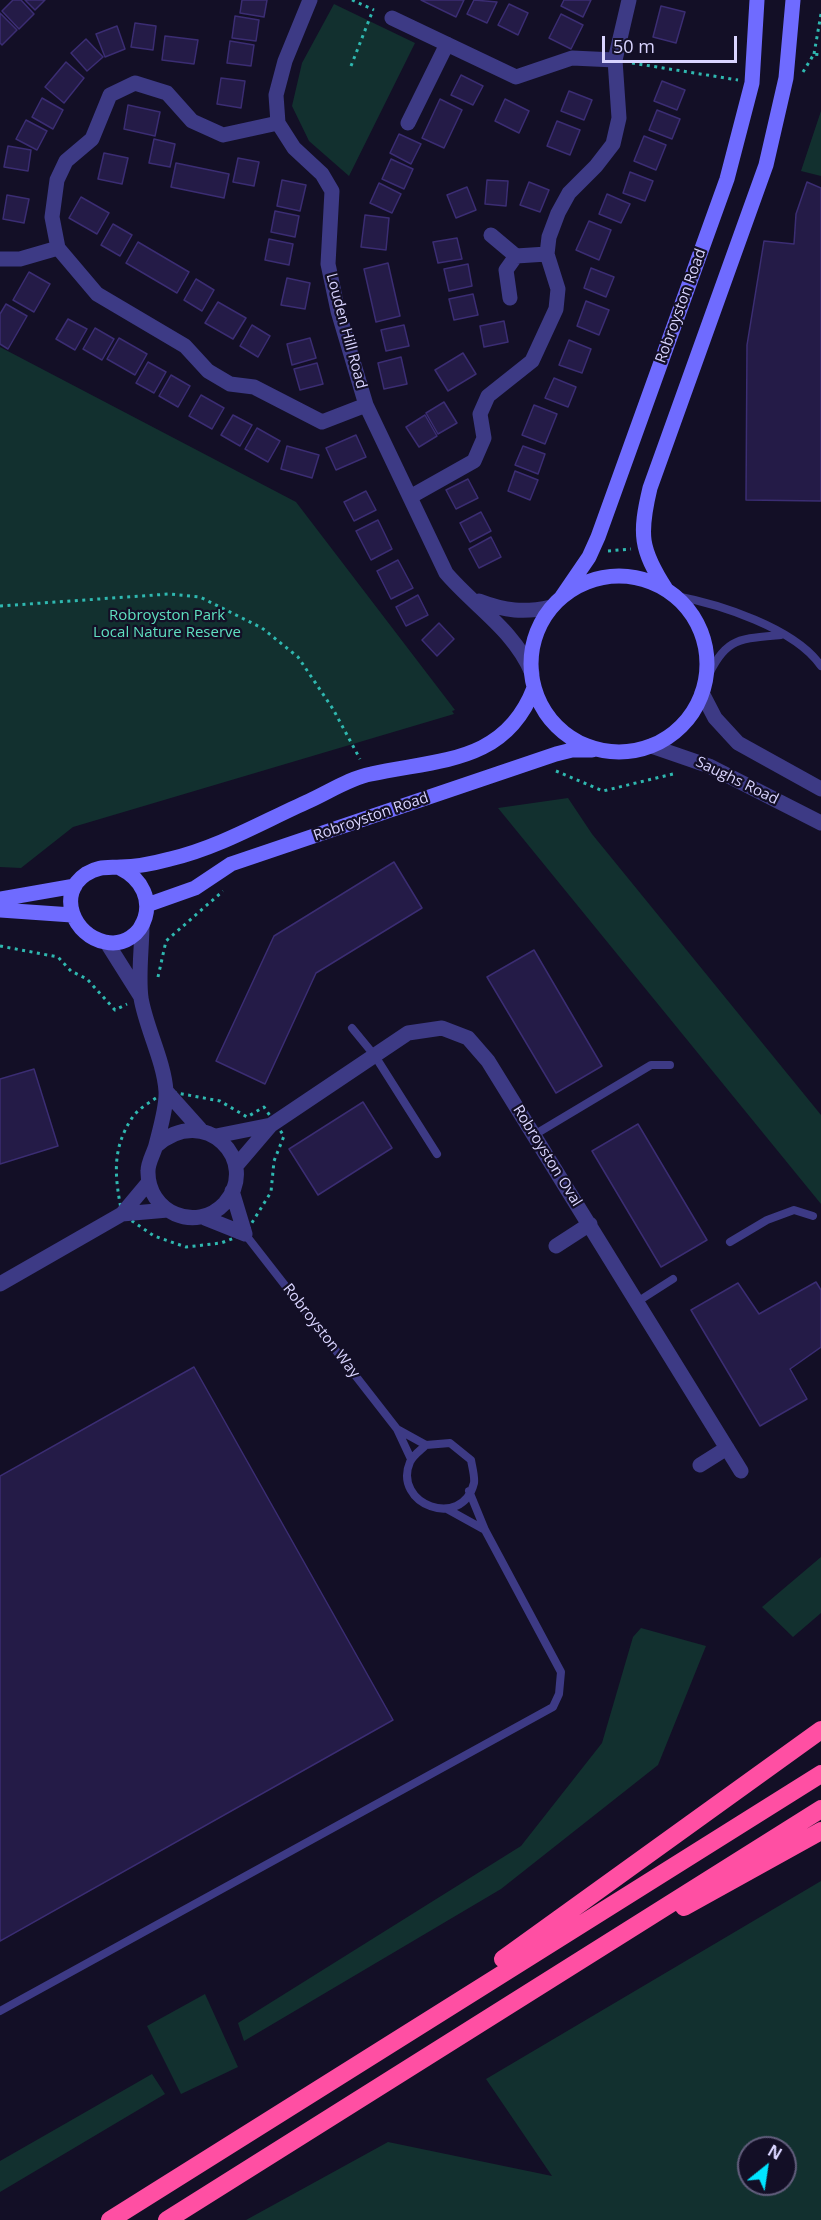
<!DOCTYPE html>
<html>
<head>
<meta charset="utf-8">
<style>
  body { margin:0 }
  #map { position:relative; width:821px; height:2220px; overflow:hidden; background:#130f26; font-family:"Open Sans",sans-serif }
  canvas { display:block }
  .north { position:absolute; left:737px; top:2136px; width:60px; height:60px; box-sizing:border-box; background:#130f26; border:2px solid #625e7d; border-radius:50%; rotate:30deg; font-size:16px; font-weight:700; line-height:24px; text-align:center; color:#d9d4ff }
  .north::after { content:''; display:block; margin:auto; width:21px; height:27px; background:#00e5ff; clip-path:polygon(50% 0,100% 100%,50% 72%,0 100%) }
  .scale { position:absolute; left:602px; top:36px; width:135px; height:27px; box-sizing:border-box; border:3px solid #d9d4ff; border-top:0; padding-left:8px; font-size:18px; line-height:21px; white-space:nowrap; color:#d9d4ff; -webkit-text-stroke:4px #130f26; paint-order:stroke }
</style>
</head>
<body>
<div id="map">
<canvas width="821" height="2220"></canvas>
<div class="north">N</div>
<div class="scale">50 m</div>
</div>
<script>
const ctx = document.querySelector('canvas').getContext('2d');
ctx.lineJoin = 'round';
function paint(path, color) { ctx.fillStyle = color; ctx.fill(path, 'evenodd'); }
function trace(path, color, width, dash) { ctx.strokeStyle = color; ctx.lineWidth = width; ctx.lineCap = dash ? 'butt' : 'round'; ctx.setLineDash(dash || []); ctx.stroke(path); }
function drawText(font, color, halo, rows, align = 'center') {
  ctx.font = font + ' "Open Sans",sans-serif'; ctx.lineWidth = 4.5; ctx.setLineDash([]); ctx.textBaseline = 'middle'; ctx.strokeStyle = halo; ctx.fillStyle = color; for (const [text, x, y, turn = 0] of rows) {
    ctx.save(); ctx.translate(x, y); ctx.rotate((+turn || 0) * Math.PI / 180); ctx.textAlign = isNaN(turn) ? turn : align; if (halo) ctx.strokeText(text, 0, 0); ctx.fillText(text, 0, 0); ctx.restore();
  }
}
const green = new Path2D(`
  M334,4L415,43L349,176L309,141L292,106L302,63Z
  M821,111V176L801,171Z
  M0,347L296,502L455,710L452,711L454,714L73,827L21,868L0,867Z
  M568,798L592,834L821,1115V1204L498,808Z
  M821,1557V1613L793,1637L762,1607Z
  M641,1628L706,1646L658,1765L501,1889L244,2041L238,2023L521,1846L602,1743L633,1637Z
  M821,1881V2220H246L388,2142L552,2176L486,2079ZM749,2148H785V2184H749Z
  M205,1994L238,2067L181,2094L147,2026Z
  M152,2074L165,2094L0,2192V2161Z`);
const building = new Path2D(`
  M13,0H21L34,14L19,29L2,11Z
  M25,0H45L35,10Z
  M242,0H267L264,17L240,13Z
  M421,0H464L456,17Z
  M474,0L497,2L487,23L467,14Z
  M564,0H591L583,17L561,6Z
  M509,4L528,13L518,35L498,25Z
  M661,6L685,12L676,43L653,37Z
  M0,13L17,30L2,45L0,43Z
  M561,14L583,25L571,49L549,38Z
  M235,16L259,20L256,41L232,38Z
  M135,23L156,26L153,50L131,47Z
  M117,26L125,49L105,57L96,34Z
  M165,36L198,40L194,64L162,60Z
  M86,39L103,57L87,71L71,53Z
  M230,41L254,45L251,66L227,63Z
  M66,62L84,78L64,103L45,87Z
  M461,75L483,86L473,105L451,95Z
  M221,78L245,81L241,108L217,104Z
  M662,81L685,90L677,110L654,101Z
  M569,91L592,100L584,120L561,111Z
  M42,98L63,110L53,129L32,117Z
  M440,99L462,110L444,148L422,138Z
  M505,99L529,111L519,133L495,121Z
  M128,105L160,112L155,136L124,129Z
  M657,110L680,119L672,139L649,130Z
  M26,120L47,131L37,150L16,139Z
  M557,121L580,130L570,155L547,146Z
  M399,134L421,144L411,164L390,153Z
  M644,136L666,145L656,170L634,161Z
  M154,139L175,144L170,167L149,163Z
  M8,146L31,150L28,171L4,167Z
  M104,153L128,158L122,184L98,179Z
  M238,158L259,162L254,186L233,182Z
  M391,159L413,169L404,189L382,179Z
  M176,163L229,174L224,198L171,187Z
  M630,172L653,181L645,201L623,193Z
  M282,180L306,185L300,211L277,206Z
  M487,180L508,181L506,206L485,204Z
  M529,182L549,190L540,212L520,205Z
  M807,182L821,188V501L746,500L747,345L764,241L794,244L796,214Z
  M379,183L401,194L392,213L370,203Z
  M467,187L476,210L456,218L447,195Z
  M607,194L630,204L621,223L599,214Z
  M7,195L29,199L24,223L3,219Z
  M81,197L109,213L97,234L69,218Z
  M275,211L299,216L295,237L271,232Z
  M365,215L389,218L386,250L361,247Z
  M589,221L611,230L599,260L576,250Z
  M113,224L132,235L120,256L101,245Z
  M457,238L462,259L438,263L433,242Z
  M269,239L293,244L289,265L265,260Z
  M138,242L189,272L177,293L126,263Z
  M388,263L400,316L376,322L364,269Z
  M468,264L472,286L449,291L444,269Z
  M591,268L614,277L606,297L584,288Z
  M29,272L50,284L34,312L13,300Z
  M287,278L310,283L305,309L281,305Z
  M196,279L214,290L202,311L184,300Z
  M473,294L478,315L454,320L449,299Z
  M586,301L609,310L599,335L577,326Z
  M218,302L246,318L233,339L205,323Z
  M6,304L27,316L8,349L0,344V314Z
  M68,319L87,329L75,350L56,339Z
  M504,321L508,342L484,347L480,326Z
  M252,325L270,336L258,357L240,346Z
  M404,325L409,346L386,351L381,330Z
  M95,328L114,339L102,360L83,349Z
  M119,338L147,354L135,375L107,359Z
  M310,338L316,358L292,365L287,344Z
  M569,340L591,349L582,373L559,365Z
  M463,353L476,374L448,391L435,370Z
  M401,357L407,384L384,389L378,363Z
  M148,362L166,372L154,393L136,383Z
  M317,363L323,384L300,390L294,369Z
  M171,375L190,386L178,407L159,396Z
  M554,378L576,387L568,407L545,398Z
  M201,395L224,408L212,429L189,416Z
  M444,402L457,423L438,434L426,413Z
  M534,405L557,414L545,444L522,435Z
  M233,415L252,425L240,446L221,435Z
  M425,415L437,436L419,447L406,427Z
  M257,428L280,441L268,462L245,449Z
  M356,435L366,457L336,470L326,448Z
  M287,446L319,455L312,478L281,469Z
  M523,446L545,454L538,474L515,465Z
  M515,471L538,480L530,500L508,491Z
  M468,479L478,498L456,509L446,490Z
  M366,491L376,510L354,521L344,502Z
  M481,512L491,531L470,542L460,523Z
  M378,520L392,549L371,560L356,531Z
  M491,537L501,557L479,568L469,549Z
  M398,560L413,588L391,599L377,571Z
  M418,595L428,615L406,626L396,607Z
  M439,623L454,639L437,656L422,640Z
  M394,862L422,908L316,973L265,1084L216,1061L274,936Z
  M534,950L602,1066L556,1093L487,977Z
  M34,1069L58,1146L0,1164V1079Z
  M363,1102L392,1148L318,1195L289,1149Z
  M638,1124L707,1240L661,1267L592,1151Z
  M816,1282L821,1290V1347L790,1369L807,1399L760,1426L691,1310L738,1283L759,1314Z
  M194,1367L393,1720L0,1941V1476Z`);
const path = new Path2D(`
  M352,0L374,10
  M814,54L821,14
  M632,63L738,80
  M351,66L373,10
  M803,72L814,54L821,55
  M608,551L631,549
  M0,606L169,594L200,597L262,628L298,657L333,709L360,759
  M556,771L603,791L677,773
  M0,946L58,957L71,971L87,979L115,1010L127,1004
  M158,977L166,941L223,891
  M166,1091L220,1101L247,1117L264,1107L284,1136L274,1161L271,1192L245,1234L221,1243L186,1247L154,1236L122,1214C115,1178 111,1150 132,1118C139,1107 156,1099 166,1091Z`);
const service = new Path2D(`
  M676,596C719,604 795,628 821,666
  M705,682C726,638 735,639 781,635
  M352,1028L375,1056L437,1154
  M534,1135L651,1065H670
  M245,1234L397,1429L411,1459
  M730,1242L767,1220L794,1210L813,1216
  M637,1302L673,1279
  M397,1429L426,1445L450,1443L471,1460C472,1466 475,1477 474,1483C462,1531 392,1504 410,1462C413,1455 421,1450 426,1445
  M447,1509L485,1530
  M0,2011L553,1707L559,1694L561,1672L485,1530L469,1491`);
const minor = new Path2D(`
  M310,0L285,61L276,95L278,123L294,148L322,174L332,191L328,264L338,311L366,405L446,573C475,607 514,630 532,673
  M392,18L516,77L572,58L615,60
  M278,123L223,135L192,121L167,93L135,83L110,95L92,139L66,161L57,180L52,217L58,248L97,294L185,346L208,371L230,384L254,387L322,422L366,405
  M408,123L447,44
  M491,235L516,256
  M0,259H20L58,248
  M510,298L506,270L516,256L547,254
  M410,497L474,461L484,438L480,414L488,396L532,361L556,309L558,289L547,254L549,237L558,213L569,193L596,166L613,144L619,118L615,60L629,0
  M479,601C505,611 524,613 551,607
  M142,924C142,948 138,974 141,998C146,1028 164,1061 166,1091C167,1106 160,1129 156,1145C154,1153 148,1162 148,1171C147,1212 196,1234 225,1203C261,1162 205,1102 156,1146
  M107,943L141,997
  M166,1091L200,1129
  M216,1136L271,1125
  M236,1166L271,1125L408,1033L442,1028L468,1038L488,1061L741,1471
  M232,1191L245,1234
  M122,1214L168,1210
  M205,1218L245,1234
  M556,1246L590,1224
  M0,1284L122,1214L148,1183
  M700,1465L727,1448`);
const tertiary = new Path2D(`
  M702,693L715,718L738,743L821,789
  M651,746L709,766L821,823`);
const secondary = new Path2D(`
  M531 664a88 88 0 1 1 176 0a88 88 0 1 1-176 0Z
  M666,589C640,549 639,534 650,488L766,165L786,78L793,0
  M561,598L589,557L598,537L727,179L752,83L757,0
  M120,868C168,892 144,951 105,942C74,936 56,894 86,874C99,866 107,868 121,867C137,867 155,863 170,859C218,848 264,821 309,801C329,792 350,778 371,774C438,759 505,764 534,688
  M0,899L75,886
  M147,905L195,888L231,864L556,754L572,750H592
  M0,910L72,915`);
const motorway = new Path2D(`
  M684,1907L821,1831
  M503,1959L821,1730
  M110,2220L821,1774
  M167,2220L821,1809`);
const streetNames = [
  ["Robroyston Road",681,306,-70],
  ["Louden Hill Road",346,331,75],
  ["Saughs Road",737,781,26],
  ["Robroyston Road",371,817,-19],
  ["Robroyston Oval",547,1156,58],
  ["Robroyston Way",321,1331,52]
];
const parkNames = [
  ["Robroyston Park",167,616],
  ["Local Nature Reserve",167,633]
];
paint(green, '#12302f');
paint(building, '#241b47');
trace(building, '#3b2d73', 1.5);
trace(path, '#2fb8b0', 3, [3, 4.5]);
trace(service, '#3d3a85', 8);
trace(minor, '#3d3a85', 15);
trace(tertiary, '#3d3a85', 15);
trace(secondary, '#6f6bff', 15);
trace(motorway, '#ff4fa3', 18);
drawText('15px', '#d9d4ff', '#130f26', streetNames);
drawText('15px', '#5fe0c0', '#130f26', parkNames);
</script>
</body>
</html>
